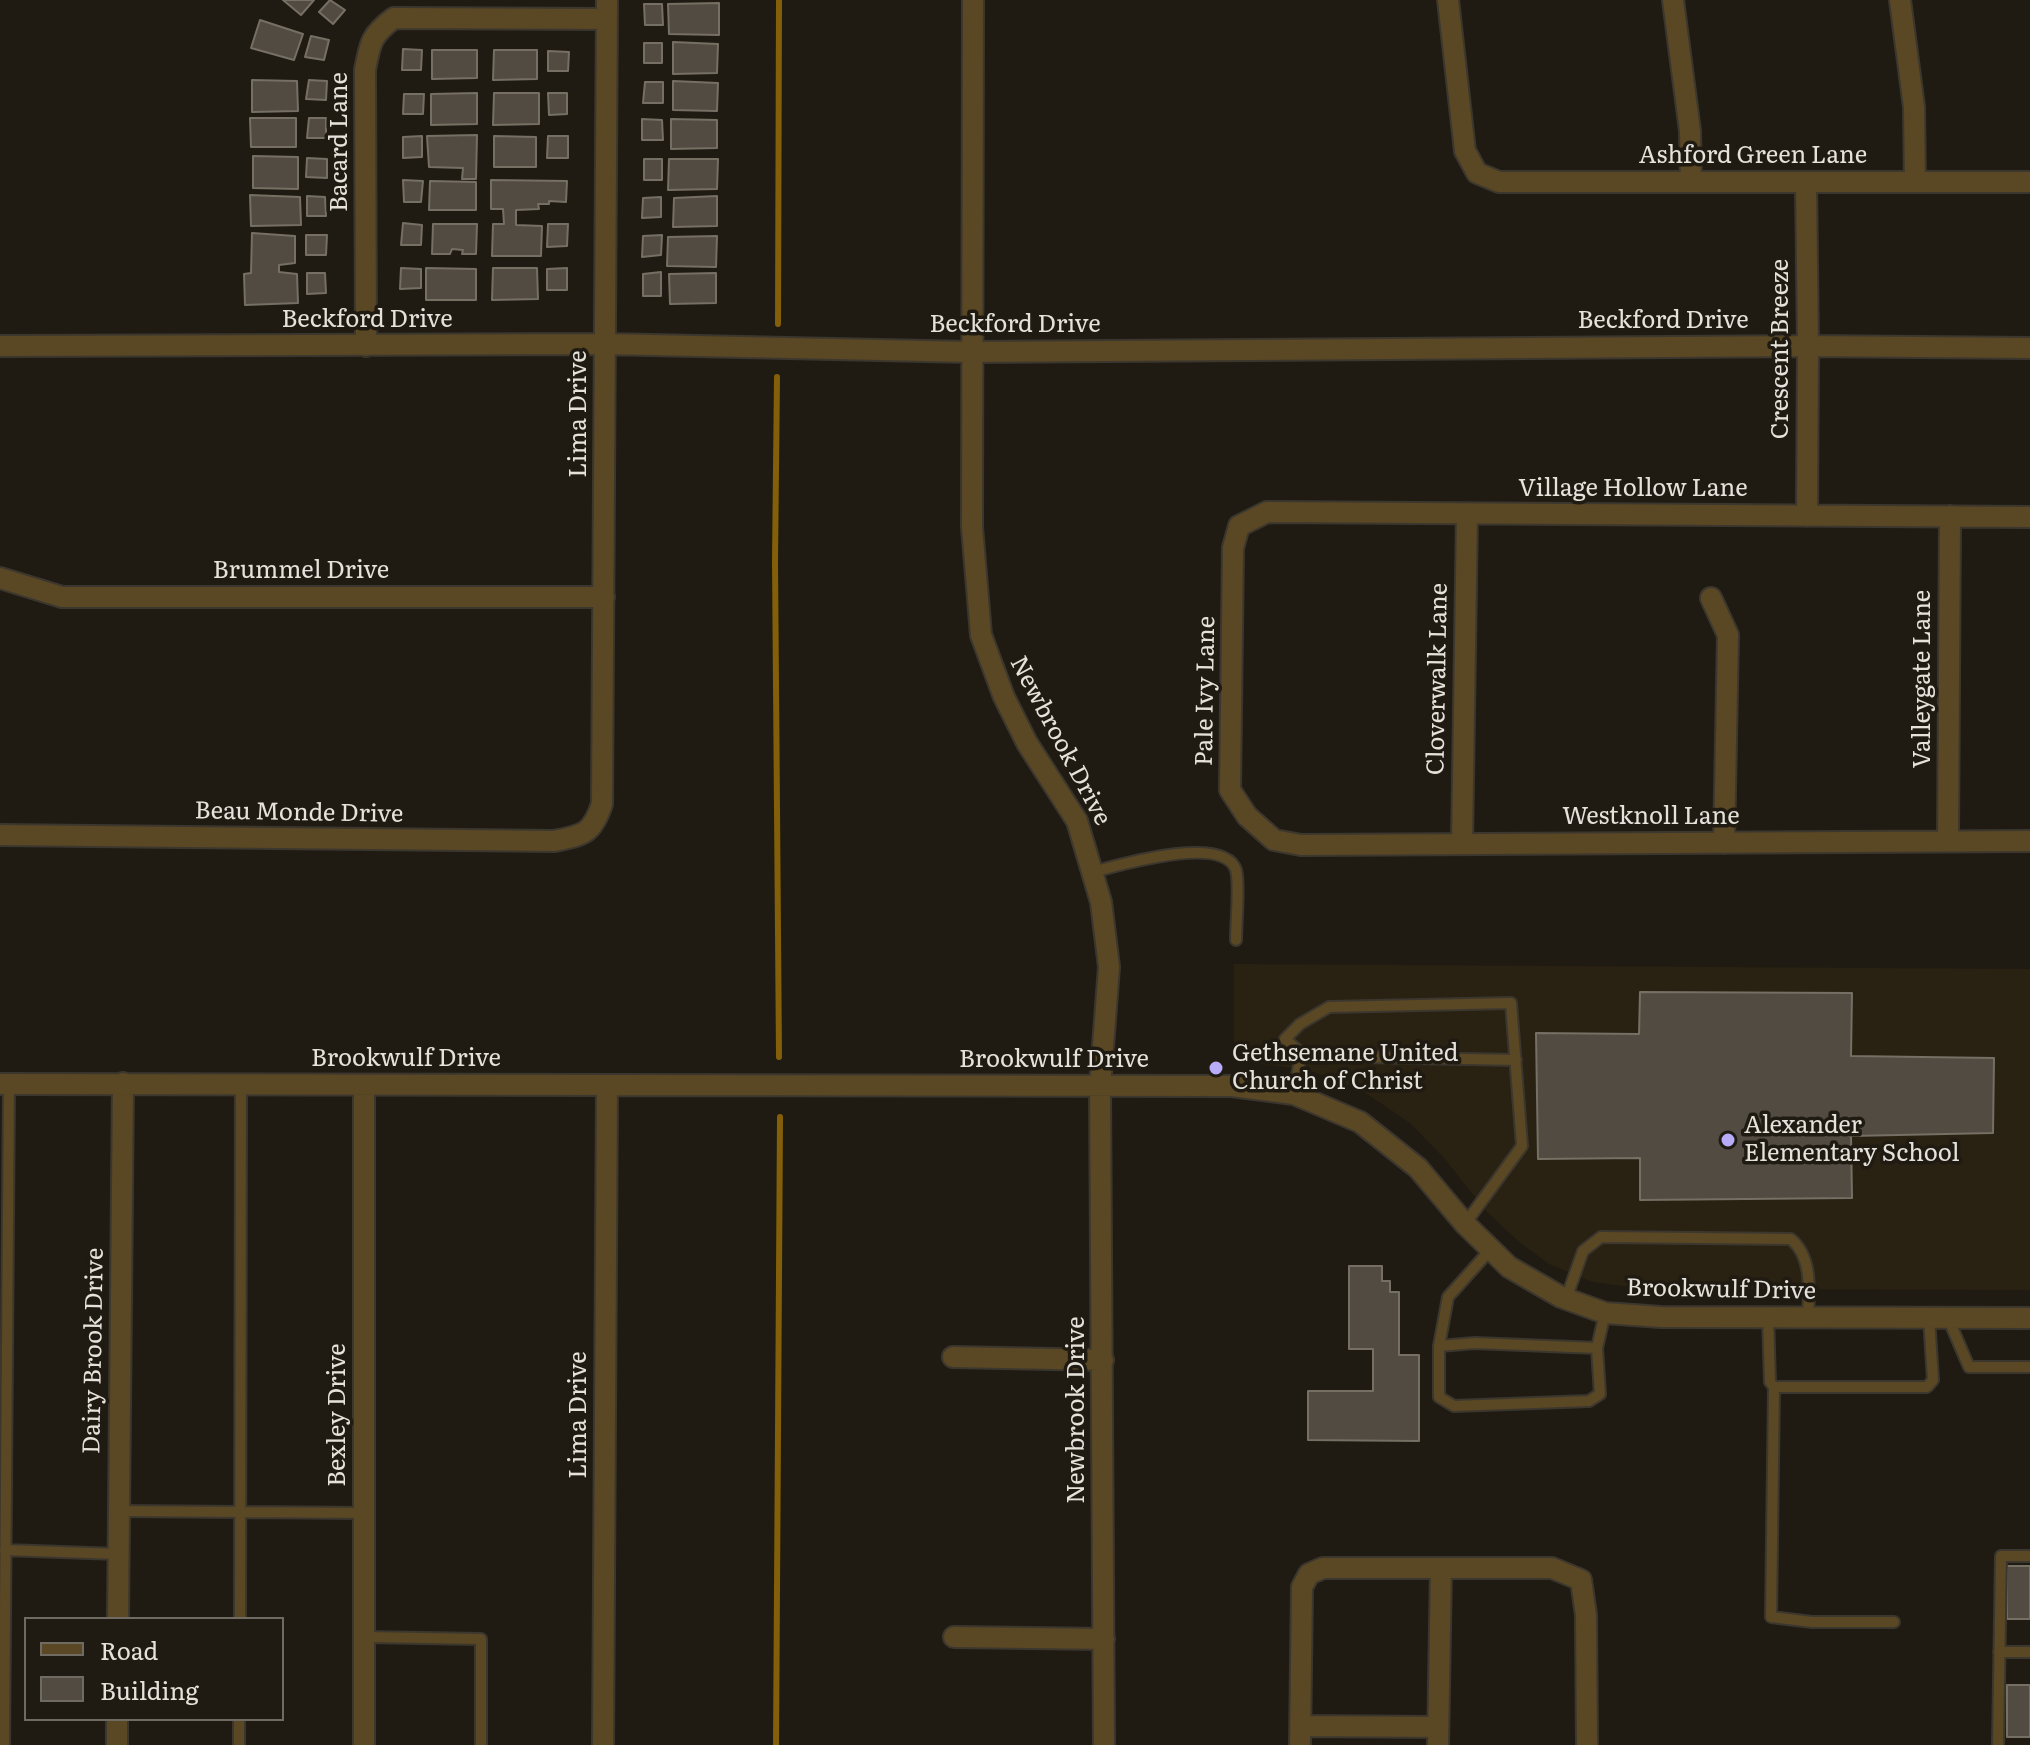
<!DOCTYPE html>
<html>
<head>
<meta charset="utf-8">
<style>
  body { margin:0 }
  #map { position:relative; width:2030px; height:1745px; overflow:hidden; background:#201b12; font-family:Literata,serif }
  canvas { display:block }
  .legend { position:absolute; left:24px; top:1617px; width:260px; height:104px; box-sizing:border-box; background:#201b12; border:2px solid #6f6b62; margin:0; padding:10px 14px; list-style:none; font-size:24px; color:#e5e2db }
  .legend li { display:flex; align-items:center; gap:16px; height:40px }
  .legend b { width:40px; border:2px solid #6f6b62 }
</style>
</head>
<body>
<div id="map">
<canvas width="2030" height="1745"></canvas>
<ul class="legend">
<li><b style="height:10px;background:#5a4724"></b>Road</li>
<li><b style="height:22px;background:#514b41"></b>Building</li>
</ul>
</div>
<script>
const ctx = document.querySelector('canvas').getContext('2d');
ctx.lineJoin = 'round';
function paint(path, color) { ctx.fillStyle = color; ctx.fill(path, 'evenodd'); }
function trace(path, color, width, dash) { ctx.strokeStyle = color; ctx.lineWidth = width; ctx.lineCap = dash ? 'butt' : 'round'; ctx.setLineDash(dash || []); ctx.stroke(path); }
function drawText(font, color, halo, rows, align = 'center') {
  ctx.font = font + ' Literata,serif'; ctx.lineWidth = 7; ctx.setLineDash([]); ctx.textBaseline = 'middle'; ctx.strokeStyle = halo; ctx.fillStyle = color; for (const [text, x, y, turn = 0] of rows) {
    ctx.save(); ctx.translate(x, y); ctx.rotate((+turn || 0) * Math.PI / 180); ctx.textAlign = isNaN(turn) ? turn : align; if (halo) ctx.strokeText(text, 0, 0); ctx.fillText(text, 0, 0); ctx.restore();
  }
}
const built = new Path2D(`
  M1234,964L2030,969V1290L1645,1289L1593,1282L1549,1264L1517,1240L1487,1212L1444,1158L1410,1123L1361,1090L1308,1070L1234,1060Z`);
const stream = new Path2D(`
  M778,324L779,0
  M777,377L775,561L779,1057
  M776,1745L780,1117`);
const building = new Path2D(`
  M283,0H314L301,15Z
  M330,0L345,10L333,24L319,12Z
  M719,3V35L669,34L668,4Z
  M644,4H662L663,25H645Z
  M260,20L303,34L294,60L251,48Z
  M311,36L329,40L324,60L305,57Z
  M673,42L718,44L717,73L673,74Z
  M644,43H662V63H644Z
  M403,49L422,50L421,70H402Z
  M432,50H477V78L432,79Z
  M494,50H537V79L493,80Z
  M548,51L569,52L568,71H548Z
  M252,80L297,81L298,111L252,112Z
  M309,80L327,81L326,100L306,99Z
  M673,81L718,83L717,111L673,110Z
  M645,82H663V103H643Z
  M477,93V124L431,125V94Z
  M494,93H539V124L493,125Z
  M548,93H567V114L549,115Z
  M404,94H424L423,114H403Z
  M250,118H296V147H251Z
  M309,118H326V138H307Z
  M642,119L662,120L663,140H642Z
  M671,119L717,120V148L671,149Z
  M477,135L476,179H462L463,168L429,167L427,136Z
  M422,136V157L403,158V137Z
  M494,136L536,137V167H494Z
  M548,136H568V158H547Z
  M253,156L298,157V189L253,188Z
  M307,158L327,159V178L306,177Z
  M644,159H662V180H644Z
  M669,159H718L717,189L668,190Z
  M403,180L423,181L421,202H404Z
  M491,180L567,181L566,202L549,201V204H538L539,209L516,210V225L542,226L541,256H492L493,224H504L503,209H491Z
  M430,181L476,182V210H429Z
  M250,195L300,197L301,225L251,226Z
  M307,196L325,197L326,216H307Z
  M717,196V226L673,227L674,198Z
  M661,197V217L642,218L643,198Z
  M403,223L422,225L421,245H401Z
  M433,224H477L476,254H462L463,250L452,249L450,254H432Z
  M548,224H568L567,246L547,247Z
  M252,233L295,236V263L279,265V272L297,274L298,303L245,305L244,274L251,273Z
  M306,235H327L326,255H306Z
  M662,235L661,255L642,257L643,236Z
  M717,236L716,267L667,266L668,237Z
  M401,268L421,269V288L400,289Z
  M426,268L476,269V300H426Z
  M493,268H537L538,299L492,300Z
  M567,268V290H547V269Z
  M661,272V296H643V274Z
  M307,273H325L326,293L307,294Z
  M716,273V303L670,304L669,274Z
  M1640,992L1852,993L1851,1056L1994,1058L1993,1133L1851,1136L1852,1198L1640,1200V1158L1538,1159L1536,1033L1639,1034Z
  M1349,1266H1382V1281H1390V1292H1399V1355H1419V1441L1308,1440V1391H1373V1349H1349Z
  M2007,1566H2030V1619H2007Z
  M2007,1685H2030V1737H2007Z`);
const service = new Path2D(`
  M1093,872C1119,865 1224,834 1236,870C1240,884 1236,923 1236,940
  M1294,1094L1301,1053
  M1465,1224L1522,1146L1511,1003L1329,1007L1300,1024L1285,1039L1301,1053L1311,1056L1516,1060
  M1566,1299L1583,1251L1601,1237L1791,1239C1813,1258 1809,1291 1808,1318
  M1768,1318L1770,1382L1774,1387H1927L1933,1380L1929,1318
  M1948,1318L1969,1367H2030
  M1475,1343L1597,1348L1600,1394L1589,1401L1454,1406L1439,1397V1346Z
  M1439,1346L1448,1297L1491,1249
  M1597,1348L1605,1313
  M1774,1387L1771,1617L1812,1622H1894
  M119,1511L364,1513
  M5,1550L118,1554
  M240,1619L241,1084
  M364,1637L481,1639V1745
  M1999,1652H2030
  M4,1745L9,1083
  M239,1745V1719
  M1998,1745L2001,1556H2030`);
const minor = new Path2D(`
  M973,0L972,527L981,635L1004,697L1027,743L1077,821L1101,902L1109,967L1100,1086L1104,1745
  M1448,0L1465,151L1477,173L1499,182H2030
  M1673,0L1690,131L1691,182
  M1900,0L1914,107L1915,182
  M1806,182L1808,346L1807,516
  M0,346L605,344L971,352L1808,346L2030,348
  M366,346L365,70C370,43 371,35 394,18L607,19
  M2030,517L1267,512L1239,526L1233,548L1230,790L1247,816L1274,840L1301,845L2030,841
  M0,578L62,597H604
  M1711,598L1728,635L1724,843
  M0,835L554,841C584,835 592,834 602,804L607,0
  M1948,841L1950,516
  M1462,844L1467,514
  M0,1084L1232,1086L1294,1094L1360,1122L1418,1168L1465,1224L1509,1267L1561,1297L1605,1313L1661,1317L2030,1318
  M364,1085V1745
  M953,1357L1103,1360
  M118,1619L123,1083
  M954,1637L1104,1639
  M1301,1726L1438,1727
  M117,1745V1719
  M603,1745L607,1086
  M1300,1745L1302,1587L1309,1574L1323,1568H1441
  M1438,1745L1441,1568H1552L1581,1580L1586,1615L1587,1745`);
const markers = [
  [1216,1068,8,"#b8abf7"],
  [1728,1140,8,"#b8abf7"]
];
const streetNames = [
  ["Bacard Lane",340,142,-90],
  ["Ashford Green Lane",1753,156],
  ["Beckford Drive",367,320],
  ["Beckford Drive",1663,321],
  ["Beckford Drive",1015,325],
  ["Crescent Breeze",1781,349,-90],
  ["Lima Drive",579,414,-90],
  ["Village Hollow Lane",1633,489],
  ["Brummel Drive",301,571],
  ["Cloverwalk Lane",1438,679,-89],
  ["Valleygate Lane",1923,679,-90],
  ["Pale Ivy Lane",1206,691,-89],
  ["Newbrook Drive",1060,741,62],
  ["Beau Monde Drive",299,813,1],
  ["Westknoll Lane",1651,817],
  ["Brookwulf Drive",406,1059],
  ["Brookwulf Drive",1054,1060],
  ["Brookwulf Drive",1721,1290,1],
  ["Dairy Brook Drive",94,1351,-89],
  ["Newbrook Drive",1077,1410,-90],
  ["Bexley Drive",338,1415,-90],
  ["Lima Drive",579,1415,-90]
];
const poiNames = [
  ["Gethsemane United",1232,1054],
  ["Church of Christ",1232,1082],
  ["Alexander",1744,1126],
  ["Elementary School",1744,1154]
];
paint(built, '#292112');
trace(stream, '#845f09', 6);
paint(building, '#514b41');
trace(building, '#756f64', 2);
trace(service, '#3c372e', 14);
trace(minor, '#3c372e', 24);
trace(service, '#5a4724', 10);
trace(minor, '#5a4724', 20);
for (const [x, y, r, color] of markers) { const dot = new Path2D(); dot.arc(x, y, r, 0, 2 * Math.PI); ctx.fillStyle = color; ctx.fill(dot); trace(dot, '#201b12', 3); }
drawText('24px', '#e5e2db', '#201b12', streetNames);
drawText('24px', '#e5e2db', '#201b12', poiNames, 'left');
</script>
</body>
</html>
